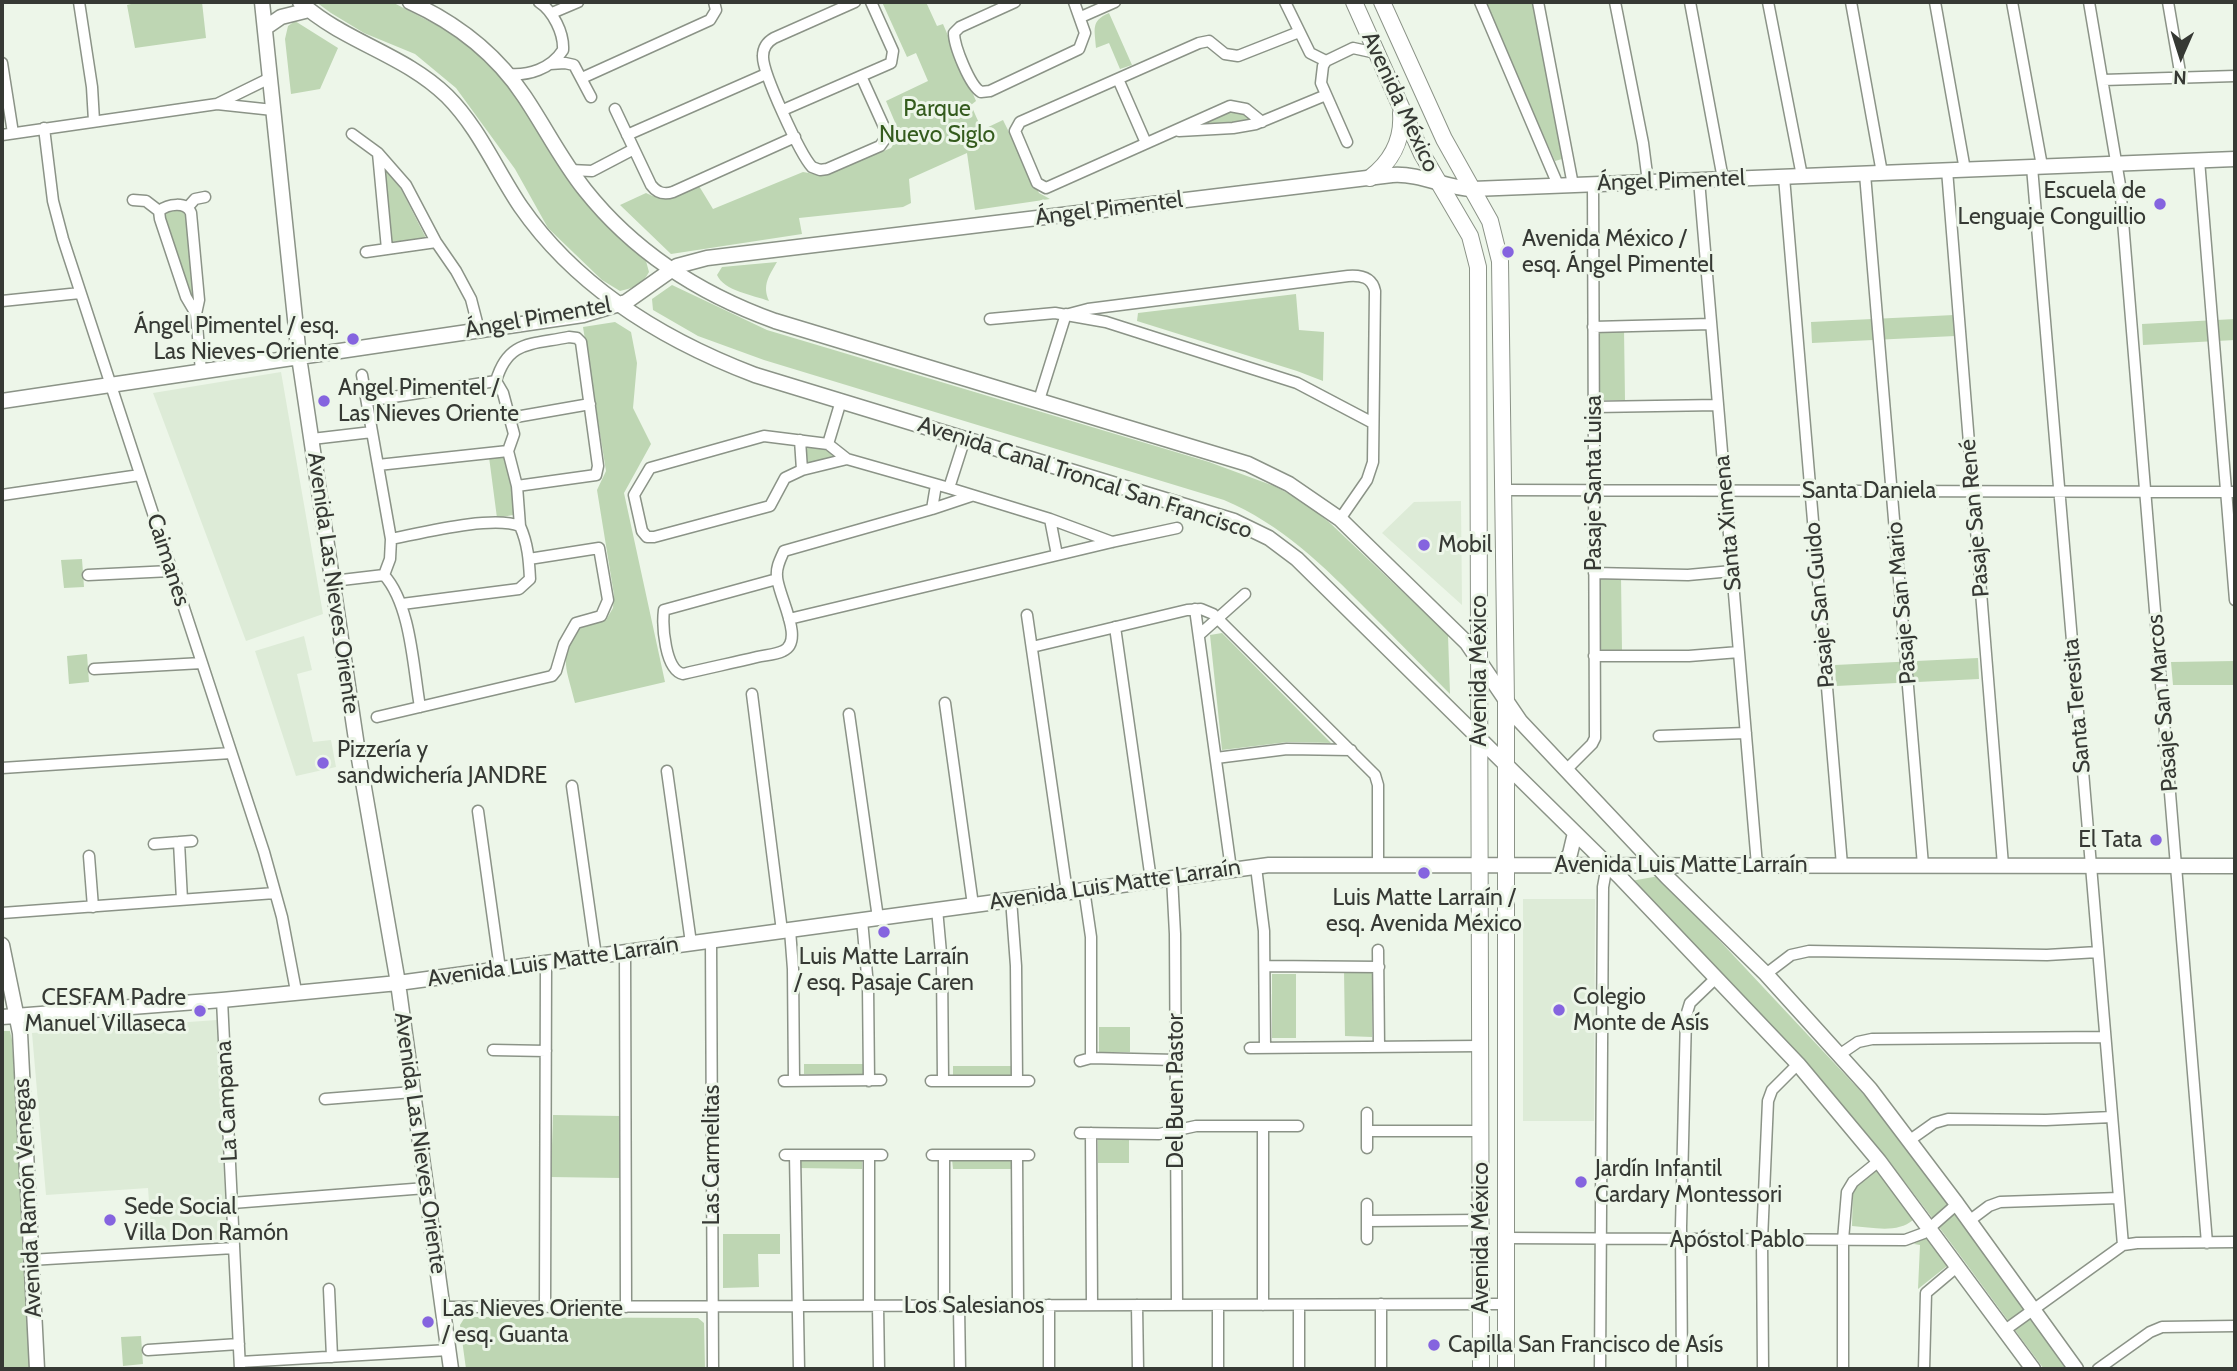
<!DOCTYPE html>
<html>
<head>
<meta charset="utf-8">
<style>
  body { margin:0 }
  #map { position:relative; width:2237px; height:1371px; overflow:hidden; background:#edf6e9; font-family:Cabin,sans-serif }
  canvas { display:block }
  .frame { position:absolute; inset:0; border:4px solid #363934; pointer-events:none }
  .north { position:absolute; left:2146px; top:21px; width:70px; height:70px; -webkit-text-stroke:5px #edf6e9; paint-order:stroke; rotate:183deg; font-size:19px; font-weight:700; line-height:28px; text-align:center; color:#363934 }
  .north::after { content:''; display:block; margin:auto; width:24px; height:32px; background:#363934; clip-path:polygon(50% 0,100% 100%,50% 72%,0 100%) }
</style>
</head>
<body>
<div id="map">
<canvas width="2237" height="1371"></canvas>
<div class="frame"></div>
<div class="north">N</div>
</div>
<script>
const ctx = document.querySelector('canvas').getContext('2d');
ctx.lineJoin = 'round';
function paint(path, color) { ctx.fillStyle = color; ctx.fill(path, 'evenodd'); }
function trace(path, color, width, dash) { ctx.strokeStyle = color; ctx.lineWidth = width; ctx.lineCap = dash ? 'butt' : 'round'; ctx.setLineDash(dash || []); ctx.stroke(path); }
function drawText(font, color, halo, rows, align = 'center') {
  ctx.font = font + ' Cabin,sans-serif'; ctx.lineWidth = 6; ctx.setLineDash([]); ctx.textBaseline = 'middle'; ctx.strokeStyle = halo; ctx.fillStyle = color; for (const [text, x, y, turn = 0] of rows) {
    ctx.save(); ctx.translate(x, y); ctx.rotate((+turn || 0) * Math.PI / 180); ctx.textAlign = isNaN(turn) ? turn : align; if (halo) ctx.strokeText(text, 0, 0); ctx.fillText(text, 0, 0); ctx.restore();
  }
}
const built = new Path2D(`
  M281,372L323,614L246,641L153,393Z
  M1461,501L1462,605L1382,533L1414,502Z
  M304,636L312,670L297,674L313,742L331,740L336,767L296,776L255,651Z
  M1523,899H1595L1594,1121H1523Z
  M217,1020L227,1239L152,1243L148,1188L46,1195L32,1033Z`);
const green = new Path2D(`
  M139,2H202L206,38L135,48L127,5Z
  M316,2H392L442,28L482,56L513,92L566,174L594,213L646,261L649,272C642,285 634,288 620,291L602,280L548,228L515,169L456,88L415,54L364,33L331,13Z
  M882,2H926L937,26L943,24L976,101L971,105L982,130L1003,120L1039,193L1050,199L975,210L967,153L909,179L911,203L903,207L799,218L802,234L671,254L620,205L646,193C667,204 680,195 699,186L713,209L803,172L821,175L830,173L891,148L900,134L886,101L928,81L916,53L907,57Z
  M1483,2H1535L1562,159L1555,161Z
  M1109,13L1132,65L1120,69L1109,43L1096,48C1095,30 1090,21 1109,13Z
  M295,21L338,48L320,89L291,94L285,39L288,26Z
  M1228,110H1240L1254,120L1231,124L1192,126Z
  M383,165L401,189L426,238L392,242Z
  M182,210L186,217L194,295L190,296L163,215L167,211Z
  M777,262C769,276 762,285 769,301C753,295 724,291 717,275L722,267Z
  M672,285L767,330L1209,462L1274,486L1301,500L1330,523L1448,635L1450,694C1422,666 1395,638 1367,610C1324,566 1281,524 1224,500L764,360L698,336L653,310L652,299Z
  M1296,294L1299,330L1324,332L1323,381L1297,371L1137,321L1138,313Z
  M1954,315L1955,336L1812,343L1811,322Z
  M2235,319V340L2143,345L2142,324Z
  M615,322L631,332L637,363L633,408L651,444L624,493L665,682L575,703C567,669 558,659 578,627L606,620L613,608L614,595L597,490L606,471L583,327Z
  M1624,329L1625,400H1599L1597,399L1596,331Z
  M800,440L828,444L847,459L802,470Z
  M505,456L518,514L497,518L489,457Z
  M82,559L84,587L64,588L61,560Z
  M1621,576L1622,651H1603L1599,648V577Z
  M1222,633L1331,743L1288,742L1222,750L1210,635Z
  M87,654L89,682L69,684L67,656Z
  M1978,658L1979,679L1836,686L1835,665Z
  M2235,661V685H2173L2171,662Z
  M1659,876L1881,1113L2067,1369H2044C1982,1287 1924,1202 1857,1123C1786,1038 1707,961 1631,881Z
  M1372,969V1037L1345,1036L1344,970Z
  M1272,974H1296V1038H1272Z
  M1099,1027H1130V1052H1099Z
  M2,1031H10L12,1040L32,1369H2Z
  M804,1064H864V1074H804Z
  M953,1066H1013V1076H953Z
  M553,1115L621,1116L620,1178L551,1177Z
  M1098,1138H1129V1163H1098Z
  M798,1158L862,1159V1169L798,1168Z
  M1013,1158V1169H953L952,1159Z
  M1874,1167L1913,1220C1897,1234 1871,1227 1852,1226L1853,1185Z
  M723,1234H780V1254H758L759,1287L723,1288Z
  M1927,1236L1947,1266L1918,1289L1920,1245L1914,1244Z
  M465,1317L698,1318L704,1323L705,1369H466L460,1325Z
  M141,1336L143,1364L123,1366L121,1337Z`);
const minor = new Path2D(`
  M79,2L92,87L94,121
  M855,2L774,38C767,42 763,47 763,56C762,72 800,154 812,167L820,170L827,169L880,146L885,139V129L861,76
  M1015,2L960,27L954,33C954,46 970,86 981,92L990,91L1079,49L1085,33L1074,2
  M1285,2L1310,53L1326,61
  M1480,2L1558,185
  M1538,2L1573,185
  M1615,2L1643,143L1648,182
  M1690,2L1723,179
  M1768,2L1802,176
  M1851,2L1882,173
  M1935,2L1965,170
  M2012,2L2042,166
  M2089,2L2120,185L2207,1243
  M2168,2L2181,78
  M552,13L578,2
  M1081,17L1115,2
  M2,63L13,133
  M550,64L565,63L574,65L591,97
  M508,74C528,76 551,69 563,50C564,33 553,11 539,2
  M582,78L710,20L716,10L714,2
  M1118,79L1146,143
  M2103,80L2235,76
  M217,104L270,78
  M615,109L651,185C657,193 664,195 673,192L795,137
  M783,110L891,63L893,51L871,2
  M1262,122L1246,109L1230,106L1046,188L1037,183L1015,131L1020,122L1199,43L1209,41L1225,54L1238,56L1299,32
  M44,128L53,201L63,239L264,852L282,917L296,991
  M1179,131L1233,128L1256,124L1326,95
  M352,134L378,153L406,185L436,242L456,271L471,299L479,330
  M2,135L217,104L273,110
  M627,135L766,74
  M1347,142L1321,83L1323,66L1326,61L1353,48L1376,53
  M378,153L387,249
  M2199,160L2235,600
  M2032,167L2123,1245
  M570,170L592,171L634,149
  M1947,170L2003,865
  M1865,174L1923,865
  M1784,177L1842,865
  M1699,180L1757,865
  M133,200L146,201L159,211L160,219L186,297L196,314
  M188,207L195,199L205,197
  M159,211C168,204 186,201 191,213L199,300L196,314L201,371
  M366,252L436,242
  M2,301L80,293
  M1069,314L1088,309L1348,276C1361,275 1372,277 1375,291L1373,462L1367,480L1340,519
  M990,319L1055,313L1106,322L1297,383L1373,423
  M1593,327L1711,324
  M362,375L391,539L390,559L384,575
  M1039,400L1066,314
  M367,401L496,381
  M1594,407L1718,405
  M510,418L590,404
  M312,439L372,432
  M800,440L802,470
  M828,444L841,401
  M847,459L802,470L785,478L770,506L654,537H647L642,531L634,495L650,468L764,436L828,444L847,459L949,488L1050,519L1112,542
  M378,465L508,451
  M517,486L596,475L598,466L581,342L577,338L569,337C531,345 508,340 496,381L503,393L514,434L508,451L517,486L520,526
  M949,488L965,438
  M1503,490L2235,492
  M2,495L140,475
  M932,509L936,485
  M1050,519L1057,555
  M391,539C422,533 492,515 520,526C528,544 529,560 530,579L519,589L402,604
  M1594,573L1688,575L1732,571
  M88,575L171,571
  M384,575C411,605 413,667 420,707
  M777,579L664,610C662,626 665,670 683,674C708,668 732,663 757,657C765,655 775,655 783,651C806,641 777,594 777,576C776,567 780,560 784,551L932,509L971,496
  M333,581L384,575
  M1195,609L1231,869
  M1027,615L1067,892
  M789,619L1112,542L1177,528
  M1115,627L1151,880
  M1199,635L1245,594
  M1032,647L1187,610L1201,609L1213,614L1375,775L1378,785V864
  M1594,656H1689L1739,652
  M94,669L202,663
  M752,694L782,931
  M945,703L973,905
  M849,714L878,918
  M377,717L552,676L556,671L564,644L576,623L601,616L608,600L599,548L529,559
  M1659,736L1746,733
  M1216,758L1287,749L1351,750
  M2,768L231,753
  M1566,770L1592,744L1595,738L1593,184
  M667,771L691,943
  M572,786L596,956
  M478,811L500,969
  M179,842L182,900
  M154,844L192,841
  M89,856L93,907
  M1256,867L1264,931L1265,1048
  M1172,877L1175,934L1177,1305
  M1084,889L1091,937V1058
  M1011,899L1016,966L1017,1081
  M937,909L942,964L943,1081
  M2,913L275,893
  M862,920L868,986L869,1081
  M790,930L793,969L794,1081
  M711,940L713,1369
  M1378,950L1379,1047
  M625,952L626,1307
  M1265,966L1379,967
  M1766,974L1791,955L1809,951L2047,955L2098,952
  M222,1000L240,1369
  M1250,1048L1480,1046
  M493,1050L546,1051
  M1839,1055L1858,1042L1872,1039L2105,1037
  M1080,1061L1091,1058L1176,1060
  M784,1081L881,1080
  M931,1081H1029
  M325,1099L413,1092
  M1367,1113V1148
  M1367,1131H1480
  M1080,1133L1159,1134L1196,1126H1298
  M1091,1133L1092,1305
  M1910,1140L1934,1123L1948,1119L2046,1120L2112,1117
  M785,1155H882
  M795,1155L799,1369
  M869,1155V1306
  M932,1155H1029
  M944,1155V1306
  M1017,1155L1018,1305
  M232,1203L426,1188
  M1367,1204V1239
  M1367,1221L1481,1220
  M1969,1221L1989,1206L2000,1202L2119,1198
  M1505,1238L1905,1240L1924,1233L1957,1204
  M30,1260L234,1248
  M329,1289L332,1357
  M1381,1304V1369
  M1049,1305V1369
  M1137,1305L1138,1369
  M1218,1305V1369
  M1263,1305V1126
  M1299,1305V1369
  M878,1306L879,1369
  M959,1306L960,1369
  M443,1307L1506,1304
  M545,1307L546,963
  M2005,1330L2123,1245L2137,1243L2235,1242
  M148,1350L239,1344
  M240,1362L449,1350
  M1600,1369L1603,887L1607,865
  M1682,1369L1681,1227L1686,1016L1690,1003L1716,978
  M1763,1369L1762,1240L1768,1101L1772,1090L1798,1064
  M1843,1369V1240L1847,1192L1853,1182L1879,1161
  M1924,1369L1926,1293L1958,1266
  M2098,1369L2150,1332L2162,1327L2235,1326`);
const tertiary = new Path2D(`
  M262,2L299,357L358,753L398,983L451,1369
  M300,2C344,42 404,54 447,96C479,128 496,170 521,207C578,289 663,340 755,375L1234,521L1269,538L1297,559L1619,876L1798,1064L1879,1161L2033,1369
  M410,2C456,23 496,54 524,96C545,127 561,160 585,190C635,253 700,294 775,321L1248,464L1289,484L1340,519L1467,643L1520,721L1667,877L1766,974L1870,1089L1957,1204L2076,1369
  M265,28L281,17L309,10
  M2,401L583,315L626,302L677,266L707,258L1392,175C1421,173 1445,188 1473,189L2235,159
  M1562,865L1570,854L1575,833
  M2,945L20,1033L37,1369
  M2,1017L222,1000L398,983L1269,865L2235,866`);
const secondary = new Path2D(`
  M1354,2L1422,154L1470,236L1478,267L1481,1369
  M1382,2L1444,139L1490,221L1500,261L1506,703V1369
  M1370,178C1391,162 1403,140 1401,113`);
const markers = [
  [2160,204,7,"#8564df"],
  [1508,252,7,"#8564df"],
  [353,339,7,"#8564df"],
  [324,401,7,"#8564df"],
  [1424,545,7,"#8564df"],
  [323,763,7,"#8564df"],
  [2156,840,7,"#8564df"],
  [1424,873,7,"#8564df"],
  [884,932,7,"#8564df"],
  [1559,1010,7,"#8564df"],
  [200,1011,7,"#8564df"],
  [1581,1182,7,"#8564df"],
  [110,1220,7,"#8564df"],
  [428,1322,7,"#8564df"],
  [1434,1345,7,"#8564df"]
];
const streetNames = [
  ["Avenida México",1400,102,65],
  ["Ángel Pimentel",1671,181,-2],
  ["Ángel Pimentel",1109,209,-7],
  ["Ángel Pimentel",538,318,-10],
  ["Avenida Canal Troncal San Francisco",1085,478,18],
  ["Pasaje Santa Luisa",1594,483,-90],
  ["Santa Daniela",1869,491],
  ["Pasaje San René",1975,518,-95],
  ["Santa Ximena",1728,523,-95],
  ["Caimanes",168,560,72],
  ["Avenida Las Nieves Oriente",333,583,82],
  ["Pasaje San Mario",1902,603,-95],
  ["Pasaje San Guido",1820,605,-95],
  ["Avenida México",1479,671,-90],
  ["Pasaje San Marcos",2163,703,-95],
  ["Santa Teresita",2077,706,-95],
  ["Avenida Luis Matte Larraín",1681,865],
  ["Avenida Luis Matte Larraín",1115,885,-8],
  ["Avenida Luis Matte Larraín",553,962,-8],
  ["Del Buen Pastor",1176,1091,-90],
  ["La Campana",227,1101,-93],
  ["Avenida Las Nieves Oriente",420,1143,82],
  ["Las Carmelitas",712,1155,-90],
  ["Avenida Ramón Venegas",28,1198,-93],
  ["Avenida México",1481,1238,-90],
  ["Apóstol Pablo",1737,1240],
  ["Los Salesianos",974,1306]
];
const parkNames = [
  ["Parque",937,109],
  ["Nuevo Siglo",937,135]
];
const poiNames = [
  ["Escuela de",2146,191,"right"],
  ["Lenguaje Conguillio",2146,217,"right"],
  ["Avenida México /",1522,239],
  ["esq. Ángel Pimentel",1522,265],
  ["Ángel Pimentel / esq.",339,326,"right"],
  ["Las Nieves-Oriente",339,352,"right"],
  ["Angel Pimentel /",338,388],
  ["Las Nieves Oriente",338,414],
  ["Mobil",1438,545],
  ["Pizzería y",337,750],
  ["sandwichería JANDRE",337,776],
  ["El Tata",2142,840,"right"],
  ["Luis Matte Larraín /",1424,898,"center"],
  ["esq. Avenida México",1424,924,"center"],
  ["Luis Matte Larraín",884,957,"center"],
  ["/ esq. Pasaje Caren",884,983,"center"],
  ["Colegio",1573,997],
  ["Monte de Asís",1573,1023],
  ["CESFAM Padre",186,998,"right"],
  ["Manuel Villaseca",186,1024,"right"],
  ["Jardín Infantil",1595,1169],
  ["Cardary Montessori",1595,1195],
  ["Sede Social",124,1207],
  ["Villa Don Ramón",124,1233],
  ["Las Nieves Oriente",442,1309],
  ["/ esq. Guanta",442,1335],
  ["Capilla San Francisco de Asís",1448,1345]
];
paint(built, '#ddebd7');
paint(green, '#bed6b3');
trace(minor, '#8b9387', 13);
trace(tertiary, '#8b9387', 17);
trace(secondary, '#8b9387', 18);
trace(minor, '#fff', 10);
trace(tertiary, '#fff', 14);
trace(secondary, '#fff', 16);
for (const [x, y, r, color] of markers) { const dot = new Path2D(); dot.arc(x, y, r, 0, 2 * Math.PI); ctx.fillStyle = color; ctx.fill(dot); trace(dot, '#edf6e9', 2.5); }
drawText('23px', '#363934', '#edf6e9', streetNames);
drawText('23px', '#345b1d', '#edf6e9', parkNames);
drawText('23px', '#363934', '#edf6e9', poiNames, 'left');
</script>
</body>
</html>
